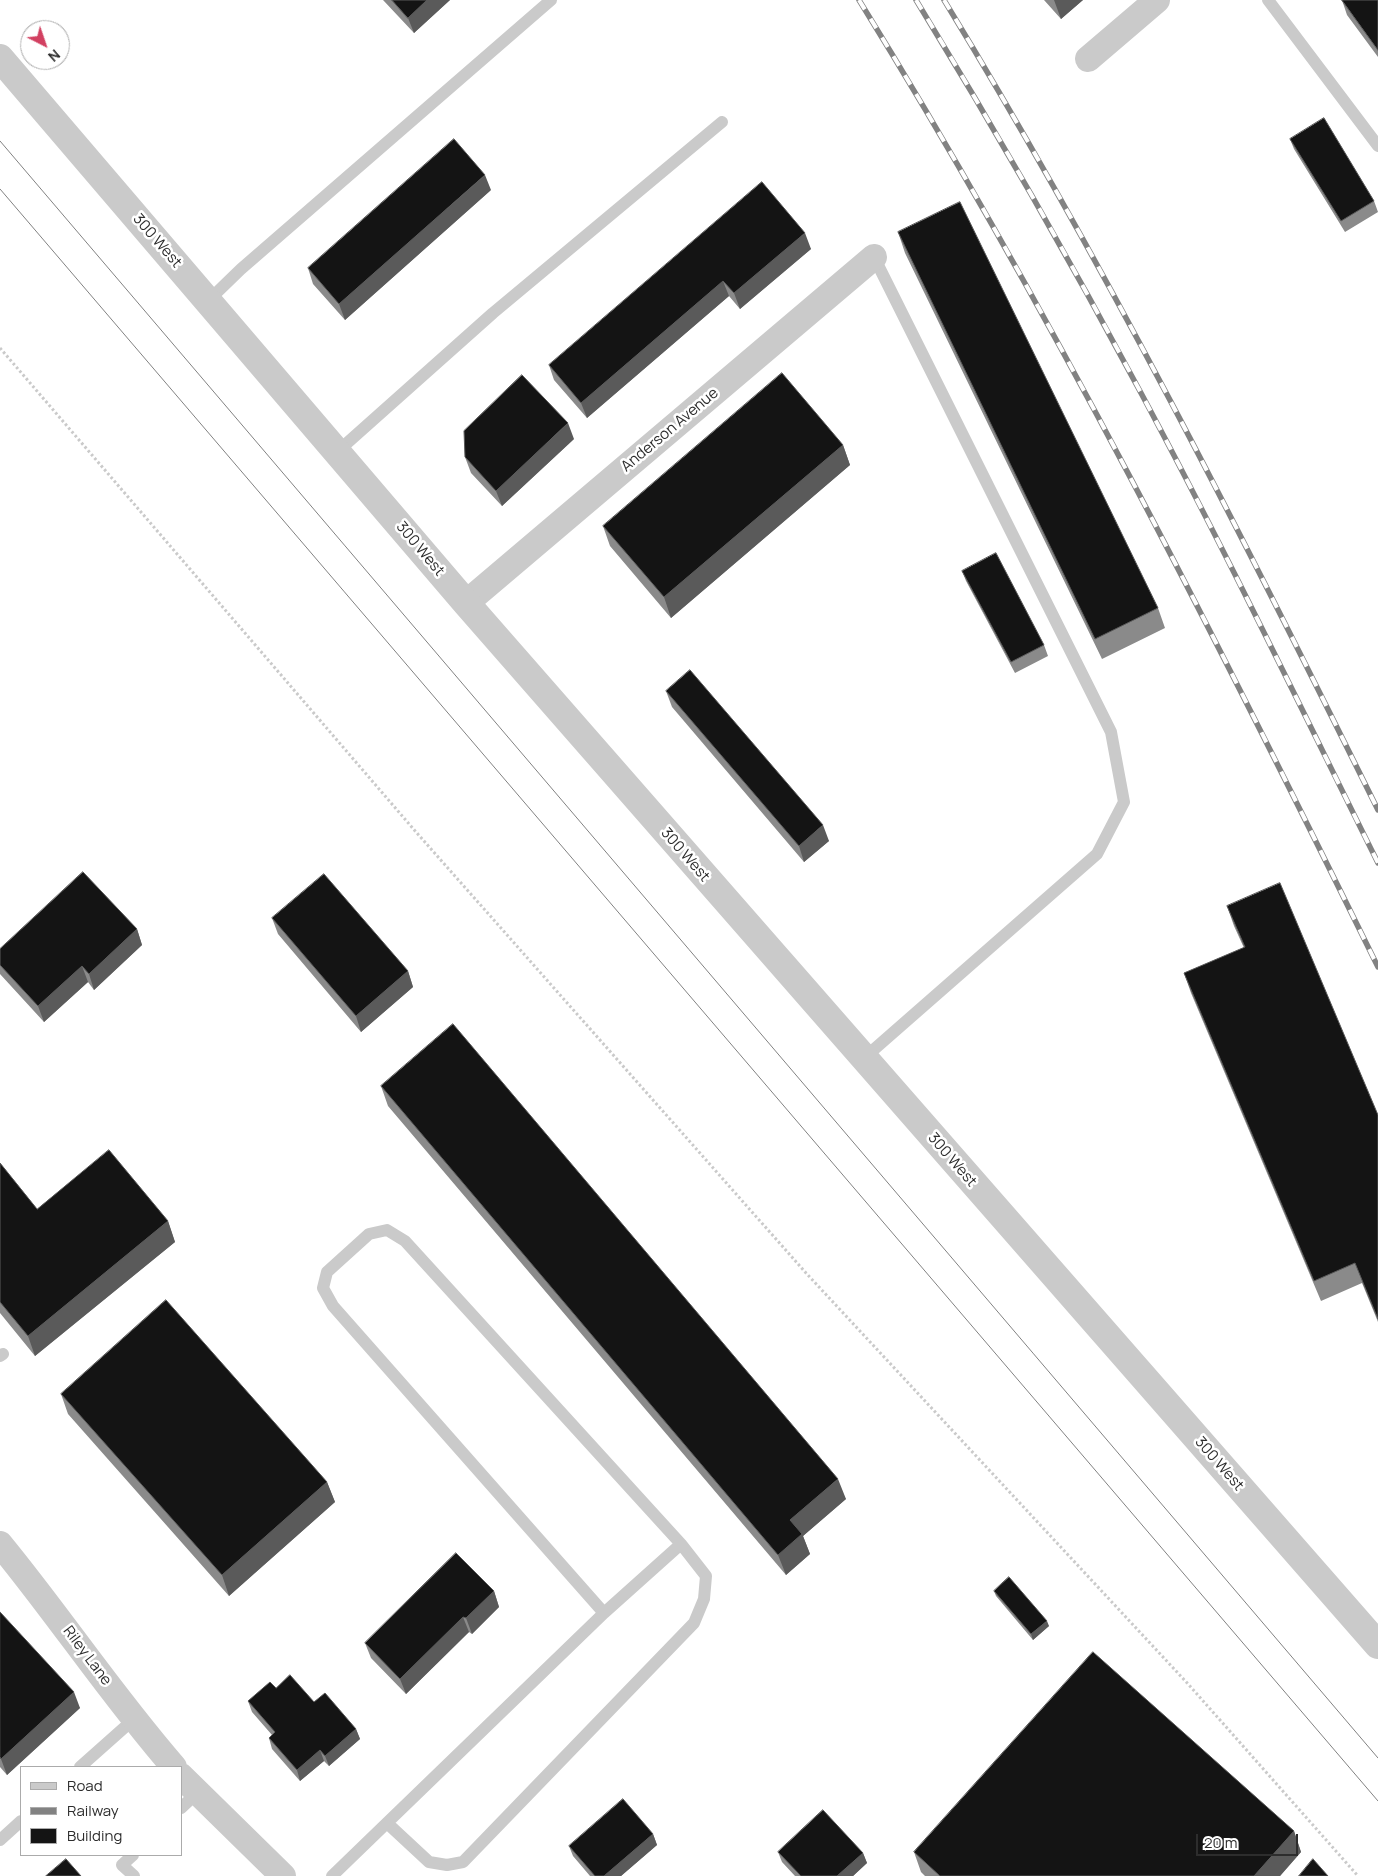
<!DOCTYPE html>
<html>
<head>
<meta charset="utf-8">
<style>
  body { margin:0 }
  #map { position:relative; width:1378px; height:1876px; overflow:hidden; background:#fff; font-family:Manrope,sans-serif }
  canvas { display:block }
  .legend { position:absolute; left:20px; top:1766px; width:162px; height:90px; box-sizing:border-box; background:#fff; border:1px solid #ababab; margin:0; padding:6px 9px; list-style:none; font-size:15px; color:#2d2d2d }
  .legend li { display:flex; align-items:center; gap:10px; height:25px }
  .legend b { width:25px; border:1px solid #ababab }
  .north { position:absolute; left:20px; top:20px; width:50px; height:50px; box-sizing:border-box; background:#fff; border:1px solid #ababab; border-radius:50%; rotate:139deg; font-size:14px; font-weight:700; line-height:20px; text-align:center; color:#2d2d2d }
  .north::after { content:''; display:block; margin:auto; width:18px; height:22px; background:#d24061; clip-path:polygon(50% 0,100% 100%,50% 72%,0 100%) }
  .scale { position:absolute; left:1196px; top:1834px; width:102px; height:22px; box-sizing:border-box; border:2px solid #2d2d2d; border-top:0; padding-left:6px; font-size:15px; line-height:18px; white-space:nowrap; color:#2d2d2d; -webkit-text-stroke:4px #fff; paint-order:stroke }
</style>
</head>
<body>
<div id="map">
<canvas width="1378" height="1876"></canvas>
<ul class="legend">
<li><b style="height:6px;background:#cacaca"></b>Road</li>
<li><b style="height:6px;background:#828282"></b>Railway</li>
<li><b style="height:14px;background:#141414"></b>Building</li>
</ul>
<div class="north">N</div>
<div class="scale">20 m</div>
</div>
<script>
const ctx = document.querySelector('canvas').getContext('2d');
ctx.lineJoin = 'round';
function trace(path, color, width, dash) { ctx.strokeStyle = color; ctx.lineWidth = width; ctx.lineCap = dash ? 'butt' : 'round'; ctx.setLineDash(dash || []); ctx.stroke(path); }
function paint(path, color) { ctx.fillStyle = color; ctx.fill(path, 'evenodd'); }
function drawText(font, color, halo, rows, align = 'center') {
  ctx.font = font + ' Manrope,sans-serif'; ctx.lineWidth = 5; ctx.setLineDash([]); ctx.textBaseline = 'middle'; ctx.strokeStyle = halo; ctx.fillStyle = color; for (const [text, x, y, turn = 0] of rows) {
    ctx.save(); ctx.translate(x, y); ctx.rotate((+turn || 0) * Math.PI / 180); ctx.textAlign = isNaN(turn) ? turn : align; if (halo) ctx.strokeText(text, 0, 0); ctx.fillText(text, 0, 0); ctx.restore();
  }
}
const path = new Path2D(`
  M0,348L416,832L806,1273L1189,1685L1358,1876`);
const service = new Path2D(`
  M1268,0L1378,146
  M208,301L241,269L551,0
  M337,452L493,313L722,122
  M863,1059L1097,854L1124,802L1111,732L874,257
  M0,1356L3,1354
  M80,1767L134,1719
  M181,1808L197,1793
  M387,1823L429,1862L447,1865L463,1862L694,1623L704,1599L706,1576L681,1544
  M0,1840L21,1821
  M133,1855L122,1865L134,1876
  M332,1876L604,1613L681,1544L405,1241L387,1230L369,1234L327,1272L323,1288L333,1306L604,1613`);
const minor = new Path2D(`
  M1088,59L1157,0
  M466,603L874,257
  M0,1544C60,1617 112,1696 174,1767
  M181,1776L283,1876`);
const tertiary = new Path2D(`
  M0,58L466,603L1378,1645`);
const tram = new Path2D(`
  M0,141L1378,1758
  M0,189L1378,1801`);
const rail = new Path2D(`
  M859,0C1052,312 1216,638 1378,967
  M916,0C995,129 1070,260 1141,393C1224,548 1300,706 1378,863
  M944,0C1104,262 1242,535 1378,810`);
const wall = new Path2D(`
  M383,0H450L414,33Z
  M1044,0H1083L1061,19Z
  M1342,0H1378V57L1347,15Z
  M1290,139L1374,201L1378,212L1345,232L1294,149Z
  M762,182L811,249L740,309L729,296L587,418L554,380L549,365Z
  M491,190L345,320L313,284L308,268Z
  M898,232L1158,608L1165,628L1102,659L905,253Z
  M574,439L502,506L471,473L465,457Z
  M843,445L850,465L671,618L610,546L603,526Z
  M962,571L1044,645L1048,656L1015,673L966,581Z
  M666,691L829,841L804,862L672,707Z
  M1227,906L1378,1115V1322L1362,1283L1321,1301L1191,993L1184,973L1244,948L1234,926Z
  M272,918L408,971L413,987L361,1032L278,934Z
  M137,929L142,945L94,990L88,982L44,1022L0,974V949Z
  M381,1086L846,1499L803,1536L810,1554L786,1575L388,1106Z
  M0,1163L37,1209L168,1221L175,1242L35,1356L0,1313Z
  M61,1394L327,1482L335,1502L229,1596L68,1414Z
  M494,1591L499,1607L472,1634L469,1632L406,1694L371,1658L365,1643Z
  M994,1591L1049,1626L1033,1640L996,1596Z
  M0,1612L80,1708L7,1775L0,1767Z
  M276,1688L314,1702L356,1729L360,1739L329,1766L324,1761L300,1781L272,1749L269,1738L272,1735L252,1712L248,1701Z
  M1294,1831L1301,1852L1280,1876H925L921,1872L914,1852Z
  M653,1834L657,1845L621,1876H590L573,1856L569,1846Z
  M778,1852L863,1853L867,1863L853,1876H795L782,1862Z`);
const shadedWall = new Path2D(`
  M427,0H450L414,33L408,18Z
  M1054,0H1083L1061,19Z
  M485,175L491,190L345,320L339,304Z
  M805,233L811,249L740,309L734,293Z
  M723,281L729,296L587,418L581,403Z
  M568,423L574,439L502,506L496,491Z
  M843,445L850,465L671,618L664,597Z
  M823,825L829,841L804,862L799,846Z
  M137,929L142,945L94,990L89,974Z
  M82,966L88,982L44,1022L38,1006Z
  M408,971L413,987L361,1032L356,1016Z
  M168,1221L175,1242L35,1356L28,1336Z
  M838,1479L846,1499L803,1536L810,1554L786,1575L778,1555L790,1520Z
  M327,1482L335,1502L229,1596L222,1575Z
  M494,1591L499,1607L472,1634L466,1618Z
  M463,1617L469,1632L406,1694L400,1679Z
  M1047,1621L1049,1626L1033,1640L1031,1634Z
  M74,1692L80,1708L7,1775L1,1759Z
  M356,1729L360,1739L329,1766L325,1756Z
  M320,1750L324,1761L300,1781L297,1770Z
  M1294,1831L1301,1852L1280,1876H1254Z
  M653,1834L657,1845L621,1876H604Z
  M863,1853L867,1863L853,1876H837Z`);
const building = new Path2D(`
  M392,0H427L408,18Z
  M1342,0H1378V50Z
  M1324,118L1374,201L1341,221L1290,139Z
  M454,139L485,175L339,304L308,268Z
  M762,182L805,233L734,293L723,281L581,403L549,365Z
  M960,202L1158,608L1095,639L898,232Z
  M782,373L843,445L664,597L603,526Z
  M522,375L568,423L496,491L465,457L464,431Z
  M996,553L1044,645L1011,662L962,571Z
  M690,670L823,825L799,846L666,691Z
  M83,872L137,929L89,974L82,966L38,1006L0,965V949Z
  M324,874L408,971L356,1016L272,918Z
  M1280,883L1378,1115V1319L1355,1263L1314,1281L1184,973L1245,947L1227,906Z
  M453,1024L838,1479L790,1520L802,1534L778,1555L381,1086Z
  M109,1150L168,1221L28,1336L0,1302V1163L37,1209Z
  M166,1300L327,1482L222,1575L61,1394Z
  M456,1553L494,1591L466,1618L463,1617L400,1679L365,1643Z
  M1009,1577L1047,1621L1031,1634L994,1591Z
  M0,1612L74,1692L1,1759L0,1757Z
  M1093,1652L1294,1831L1254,1876H940L914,1852Z
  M290,1675L314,1702L325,1693L356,1729L325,1756L320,1750L297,1770L269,1738L275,1732L248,1701L270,1682L276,1688Z
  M623,1799L653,1834L604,1876H595L569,1846Z
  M823,1810L863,1853L837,1876H801L778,1852Z
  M66,1859L81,1876H46Z
  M1313,1859L1328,1876H1299Z`);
const streetNames = [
  ["300 West",157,241,49],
  ["Anderson Avenue",670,430,-40],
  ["300 West",420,549,50],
  ["300 West",685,855,49],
  ["300 West",952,1160,49],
  ["300 West",1219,1464,49],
  ["Riley Lane",87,1656,53]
];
trace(path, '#cacaca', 3, [2.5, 2.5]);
trace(service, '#cacaca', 12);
trace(minor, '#cacaca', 26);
trace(tertiary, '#cacaca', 28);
trace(tram, '#828282', 1);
trace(rail, '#828282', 5.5);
trace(rail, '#fff', 4, [11]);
paint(wall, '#8a8a8a');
paint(shadedWall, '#5a5a5a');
paint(building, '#141414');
trace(building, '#5a5a5a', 1);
drawText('15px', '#2d2d2d', '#fff', streetNames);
</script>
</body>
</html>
